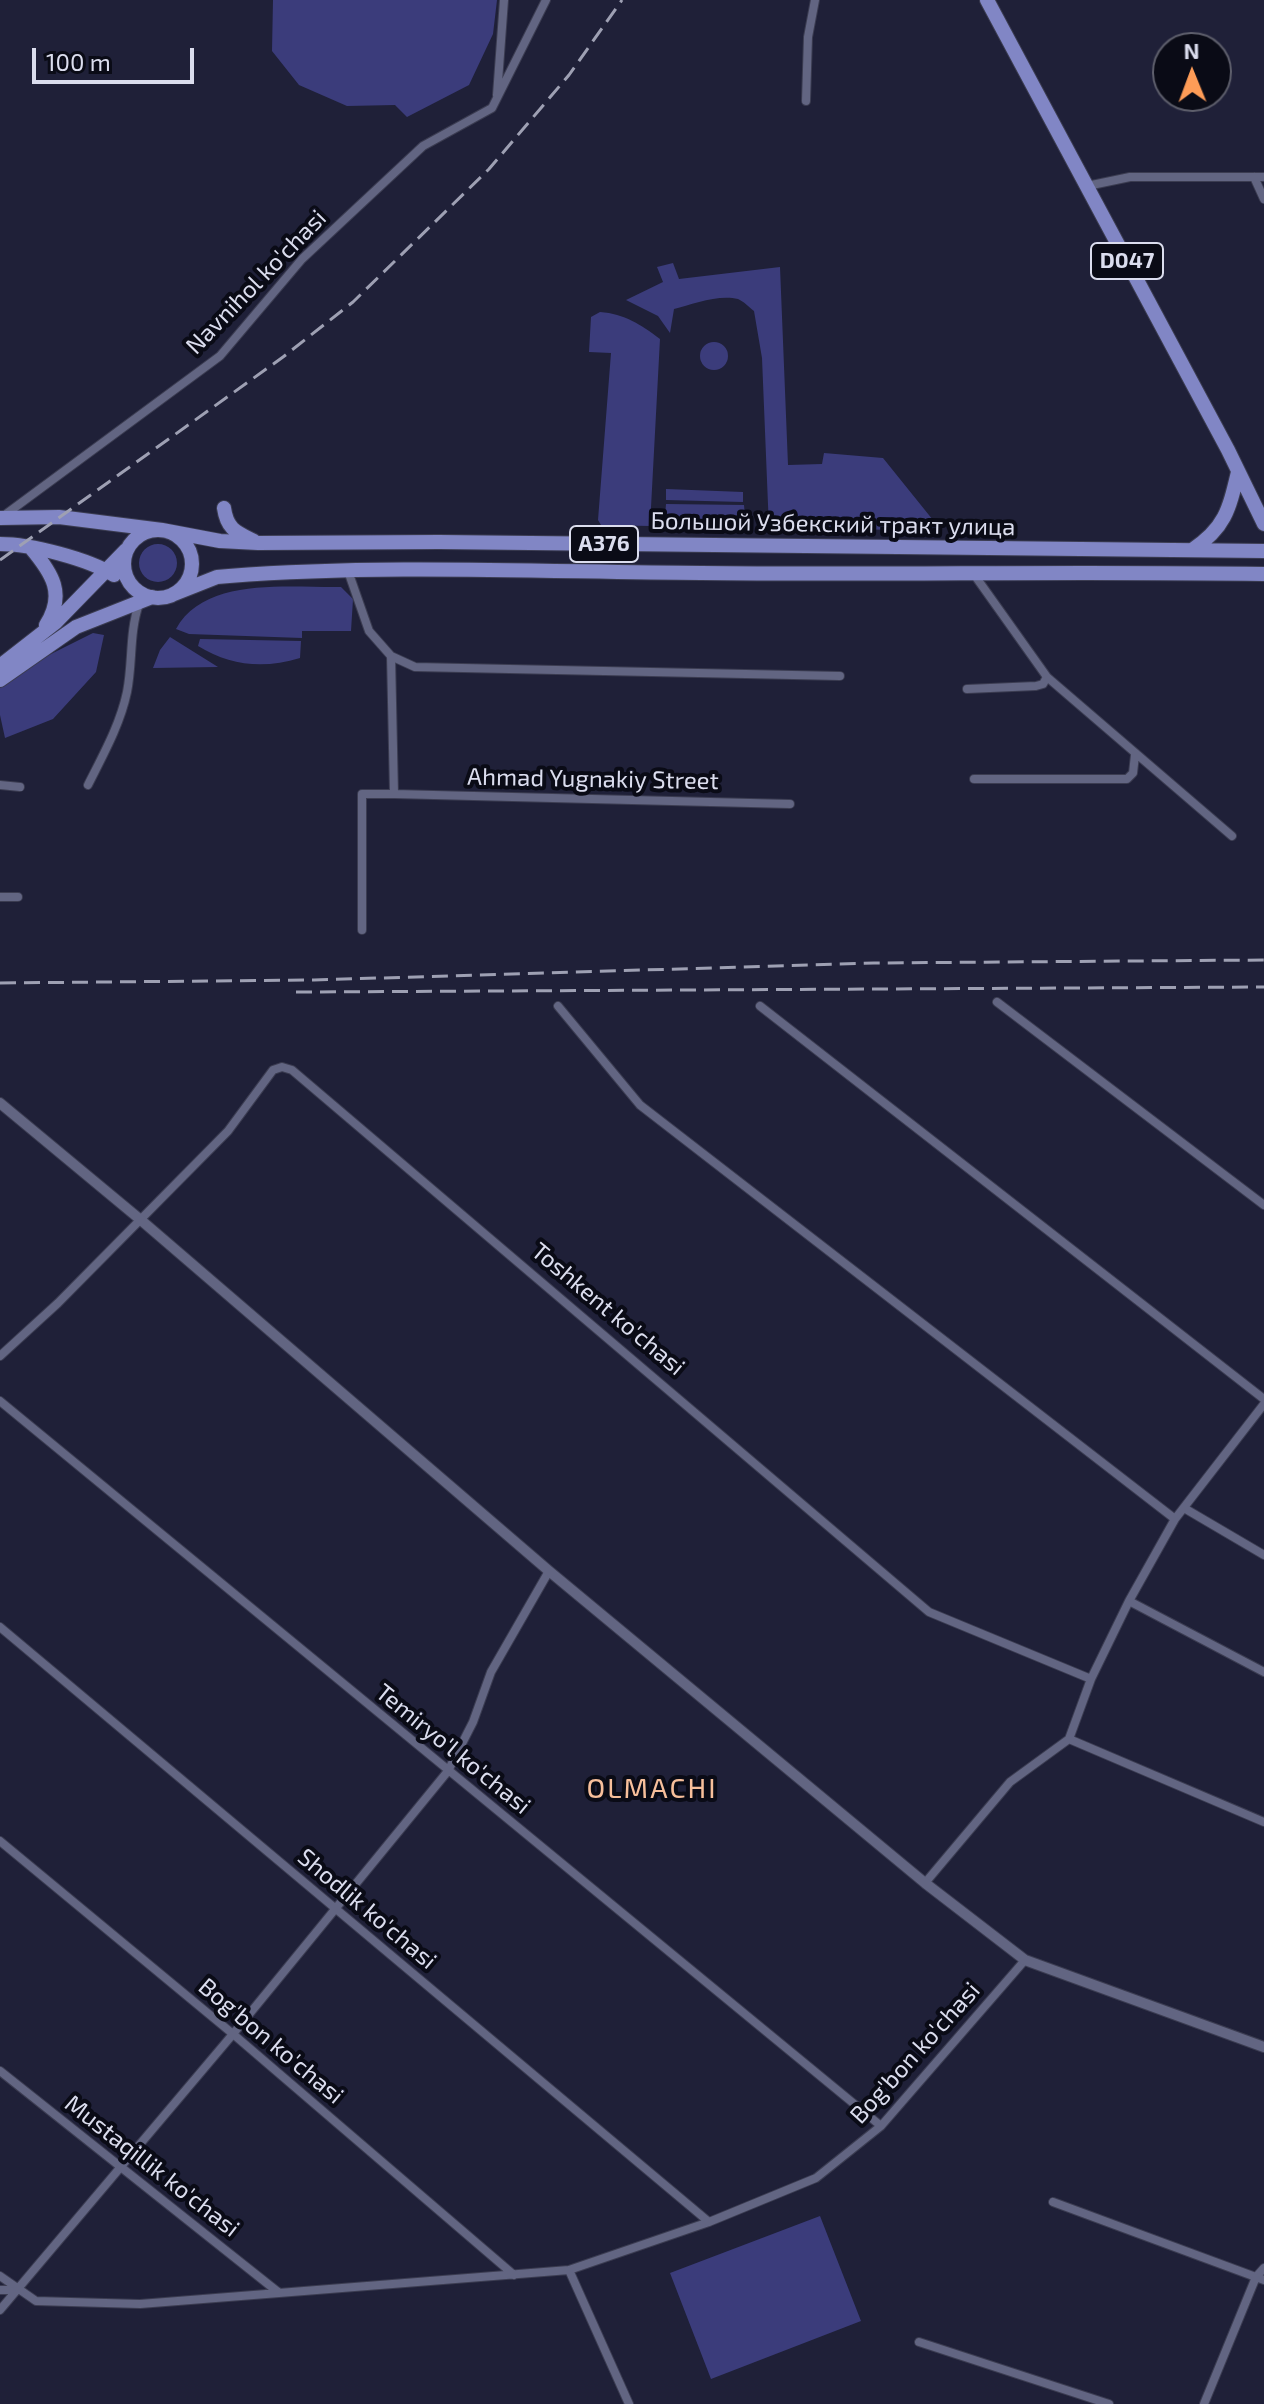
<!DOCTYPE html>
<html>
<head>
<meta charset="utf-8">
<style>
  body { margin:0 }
  #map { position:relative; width:1264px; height:2404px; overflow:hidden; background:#1f2038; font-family:"Exo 2",sans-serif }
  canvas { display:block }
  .north { position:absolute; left:1152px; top:32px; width:80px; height:80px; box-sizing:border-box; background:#0a0b16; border:2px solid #5e5f6c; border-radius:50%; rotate:359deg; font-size:22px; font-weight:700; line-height:32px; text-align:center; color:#dbddee }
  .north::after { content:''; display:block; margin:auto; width:28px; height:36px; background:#fe9c57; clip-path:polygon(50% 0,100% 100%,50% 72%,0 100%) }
  .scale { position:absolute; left:32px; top:48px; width:162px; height:36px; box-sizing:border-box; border:4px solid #dbddee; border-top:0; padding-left:10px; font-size:24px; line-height:28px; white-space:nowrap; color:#dbddee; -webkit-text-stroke:6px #0a0b16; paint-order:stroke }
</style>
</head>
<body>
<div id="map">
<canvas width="1264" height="2404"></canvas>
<div class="north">N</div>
<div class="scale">100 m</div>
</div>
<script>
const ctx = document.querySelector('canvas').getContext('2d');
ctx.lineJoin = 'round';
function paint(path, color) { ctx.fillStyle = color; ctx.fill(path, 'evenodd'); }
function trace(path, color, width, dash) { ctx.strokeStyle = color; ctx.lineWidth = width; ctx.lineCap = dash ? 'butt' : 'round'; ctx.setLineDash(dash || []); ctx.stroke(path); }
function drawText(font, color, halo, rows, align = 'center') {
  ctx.font = font + ' "Exo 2",sans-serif'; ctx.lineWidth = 8; ctx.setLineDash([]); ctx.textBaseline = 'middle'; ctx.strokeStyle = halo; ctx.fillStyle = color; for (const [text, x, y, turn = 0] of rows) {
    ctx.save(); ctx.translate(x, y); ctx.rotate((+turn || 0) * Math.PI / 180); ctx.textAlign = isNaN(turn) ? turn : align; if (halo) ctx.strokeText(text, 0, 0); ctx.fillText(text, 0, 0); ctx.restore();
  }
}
const green = new Path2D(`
  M273,0H497L493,34L469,85L407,117L395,105L347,106L299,85L272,51Z
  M673,263L679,279L780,267L788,465L822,464L824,453L883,458L941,530L769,529L762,358L754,311C749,307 743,301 738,299C719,294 692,304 674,309L670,333L658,316L626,300L663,282L657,267Z
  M600,312C625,314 640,324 660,339L650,526L601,525L598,520L611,353L589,352L591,317Z
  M700 356a14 14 0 1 1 28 0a14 14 0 1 1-28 0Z
  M666,489L743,492V502L666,500Z
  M666,504L744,505L746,529L664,528Z
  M139 563a19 19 0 1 1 38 0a19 19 0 1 1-38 0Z
  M341,587L353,599L351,631H302V638L189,634L176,629C205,576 290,588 341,587Z
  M93,633L104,635L96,672L53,719L5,738L0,715V688L43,658Z
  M170,637L218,667L153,668L160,650Z
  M200,639L301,641L300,658C264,669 230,666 198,646Z
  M820,2216L861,2321L711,2379L670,2273Z`);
const minor = new Path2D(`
  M497,95L504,0
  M806,101L808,37L815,0
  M1254,177L1264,199
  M1087,186L1130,177H1264
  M2,517L220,356L302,259L423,146L492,108L546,0
  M348,571L369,631L391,656L415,667L840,676
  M973,573L1047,677L1232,836
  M967,689L1036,686L1043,684L1047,677
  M974,779H1127L1133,773L1135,755
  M0,785L20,787
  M88,785C103,755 120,725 127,692C133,662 129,633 139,604
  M394,794L790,804
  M0,897H18
  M362,930V794H394L391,656
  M997,1002L1264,1205
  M558,1006L640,1105L1175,1519
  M760,1006L1264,1399
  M0,1356L58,1303L228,1131L273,1070L282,1067L292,1070L929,1612L1091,1679
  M0,1401L881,2126
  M1184,1508L1264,1555
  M1129,1601L1264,1672
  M0,1627L709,2222
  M1069,1739L1264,1822
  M0,1841L233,2034L514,2275
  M925,1883L1010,1782L1069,1739L1091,1679L1129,1601L1175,1519L1264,1404
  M0,2071L278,2292
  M1053,2202L1264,2280
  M569,2270L629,2404
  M0,2276L36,2301L140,2304L569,2270L709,2222L816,2178L881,2126L1025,1960
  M0,2290H16
  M0,2310L233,2034L448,1771L473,1722L491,1672L549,1571
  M919,2342L1109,2404
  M1204,2404L1256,2277L1264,2268`);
const tertiary = new Path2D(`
  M0,1103L142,1221L549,1571L925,1883L1025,1960L1264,2047`);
const primary = new Path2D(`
  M987,0L1228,450L1264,524
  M224,508C227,529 236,532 254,541
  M0,518L59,517L162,530L220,541L258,543L439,542L1264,551
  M124 564a34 34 0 1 1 68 0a34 34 0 1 1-68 0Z
  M0,544C31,544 88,559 114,575
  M31,548C52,573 66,594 46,625
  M1192,550C1225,528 1229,510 1238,472
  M174,594L217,577L229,576C384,564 545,572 701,573C889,575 1076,571 1264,574
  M0,666L55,623L126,550
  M0,680L76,627L152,597`);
const rail = new Path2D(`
  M0,560L283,357L353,302L489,169L569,75L622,0
  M0,983L314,980L874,963L1264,960
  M296,992L1264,987`);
const shields = [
  [1127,261,72],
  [604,544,68]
];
const shieldNames = [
  ["D047",1127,261],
  ["A376",604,544]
];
const streetNames = [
  ["Navnihol ko'chasi",256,282,-46],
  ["Большой Узбекский тракт улица",833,524,1],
  ["Ahmad Yugnakiy Street",593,779,1],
  ["Toshkent ko'chasi",608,1309,40],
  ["Temiryo'l ko'chasi",453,1749,39],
  ["Shodlik ko'chasi",367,1909,40],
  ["Bog'bon ko'chasi",271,2041,40],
  ["Bog'bon ko'chasi",915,2053,-48],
  ["Mustaqillik ko'chasi",152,2166,38]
];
const quarterNames = [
  ["OLMACHI",652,1789]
];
paint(green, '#3b3c7b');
trace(minor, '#3b3c51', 10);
trace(tertiary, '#3b3c51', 12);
trace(primary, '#3b3c51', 16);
trace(minor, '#626582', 8);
trace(tertiary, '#626582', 10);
trace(primary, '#8186c5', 14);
trace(rail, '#9ea0b3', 3, [16, 8]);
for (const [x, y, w] of shields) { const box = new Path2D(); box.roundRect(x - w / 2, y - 18, w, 36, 6); ctx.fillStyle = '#0a0b16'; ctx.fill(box); trace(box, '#dbddee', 2); }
drawText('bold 22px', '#dbddee', null, shieldNames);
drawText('24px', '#dbddee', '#0a0b16', streetNames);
ctx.letterSpacing = '2px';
drawText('28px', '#f7bf9b', '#0a0b16', quarterNames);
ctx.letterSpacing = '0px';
</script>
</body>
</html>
